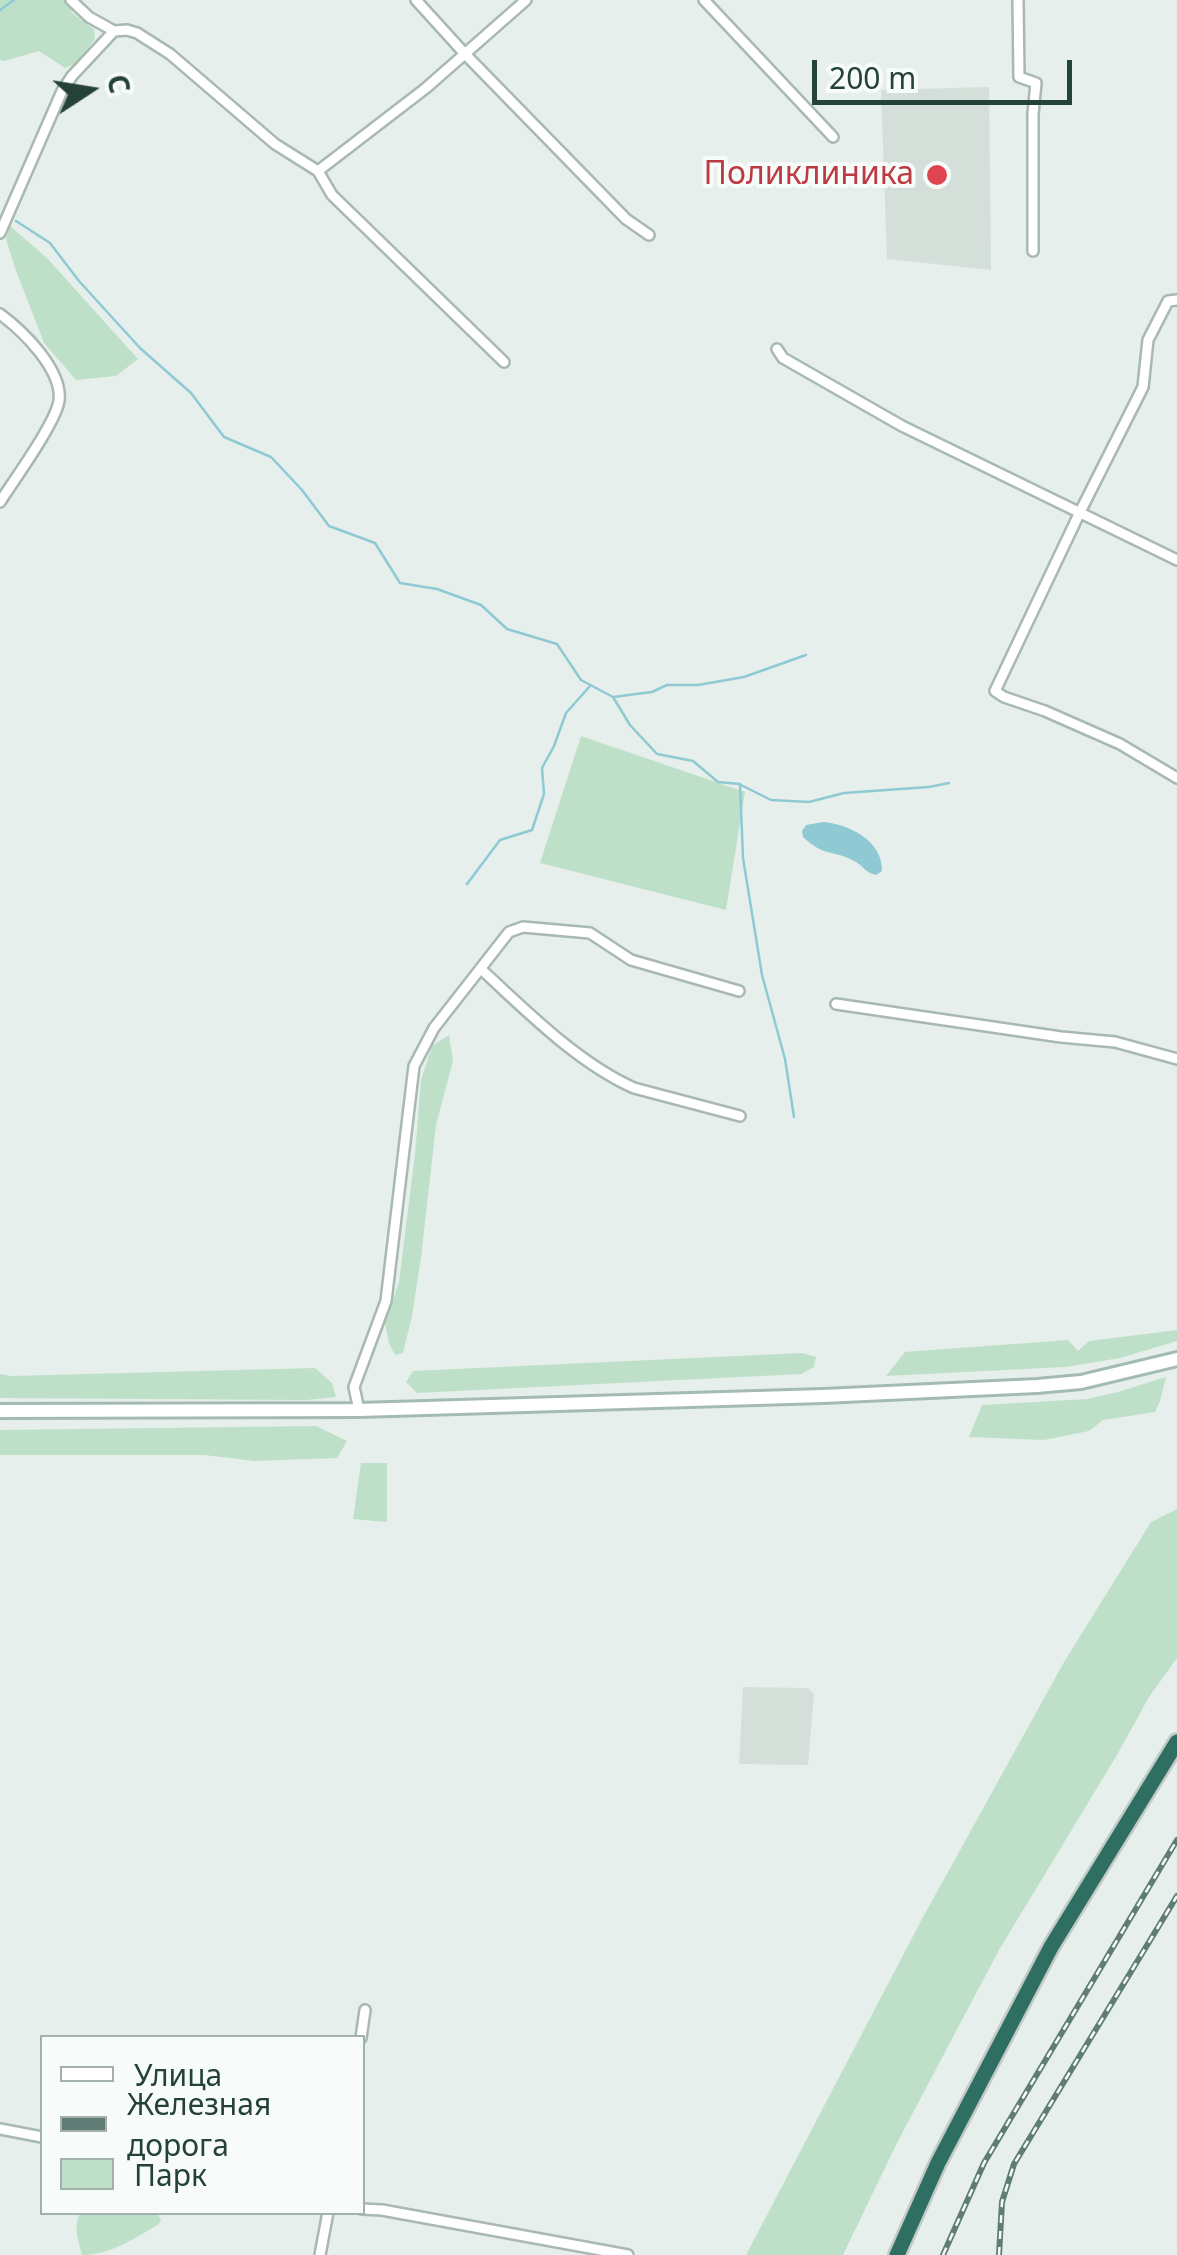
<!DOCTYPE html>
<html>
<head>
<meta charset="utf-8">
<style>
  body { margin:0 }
  #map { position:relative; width:1177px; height:2255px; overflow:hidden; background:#e6efeb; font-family:"Noto Sans",sans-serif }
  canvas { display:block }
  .legend { position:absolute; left:40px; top:2035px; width:325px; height:180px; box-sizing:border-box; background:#f7fbf9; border:2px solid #a3b1ad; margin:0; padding:12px 18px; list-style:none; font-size:30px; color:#24423a }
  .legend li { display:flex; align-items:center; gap:20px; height:50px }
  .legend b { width:50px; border:2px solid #a3b1ad }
  .north { position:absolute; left:40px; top:40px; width:100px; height:100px; -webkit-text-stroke:8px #f7fbf9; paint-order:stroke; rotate:78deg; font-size:28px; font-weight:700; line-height:40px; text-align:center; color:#24423a }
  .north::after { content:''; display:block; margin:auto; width:35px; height:45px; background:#24423a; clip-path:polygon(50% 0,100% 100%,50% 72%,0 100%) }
  .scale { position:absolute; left:812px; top:60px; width:260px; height:45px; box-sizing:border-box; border:5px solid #24423a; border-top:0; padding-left:12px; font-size:30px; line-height:35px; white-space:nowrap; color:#24423a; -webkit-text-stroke:8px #f7fbf9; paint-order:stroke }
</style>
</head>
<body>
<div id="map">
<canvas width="1177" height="2255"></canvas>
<ul class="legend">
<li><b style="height:12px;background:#fff"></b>Улица</li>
<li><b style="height:12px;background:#5f7d75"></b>Железная дорога</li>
<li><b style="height:28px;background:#bfe0c8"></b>Парк</li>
</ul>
<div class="north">С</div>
<div class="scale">200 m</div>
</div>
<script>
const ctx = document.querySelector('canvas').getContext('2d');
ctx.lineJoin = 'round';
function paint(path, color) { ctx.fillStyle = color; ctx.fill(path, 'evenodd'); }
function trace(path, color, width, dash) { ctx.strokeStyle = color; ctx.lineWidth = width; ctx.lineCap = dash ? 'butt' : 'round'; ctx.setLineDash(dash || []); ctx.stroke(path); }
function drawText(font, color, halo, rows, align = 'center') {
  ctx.font = font + ' "Noto Sans",sans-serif'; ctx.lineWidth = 8; ctx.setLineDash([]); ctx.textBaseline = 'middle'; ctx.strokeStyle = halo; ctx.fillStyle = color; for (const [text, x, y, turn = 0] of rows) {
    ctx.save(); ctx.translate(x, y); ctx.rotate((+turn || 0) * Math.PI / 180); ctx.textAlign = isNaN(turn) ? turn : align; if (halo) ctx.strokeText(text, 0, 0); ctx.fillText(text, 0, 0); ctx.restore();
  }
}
const built = new Path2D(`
  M989,87L991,270L887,259L881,90Z
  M743,1687L808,1688L814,1694L808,1765L739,1764Z`);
const green = new Path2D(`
  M0,0H80L71,12L94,29L95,39L77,63L65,68L39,51L4,61L0,60Z
  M10,226L47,258L138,359L116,376L76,380L44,343L15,268L6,239Z
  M581,736L745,792L726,910L540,863Z
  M449,1035L453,1061L436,1125L421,1257L412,1316L403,1353L395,1355L389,1343L385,1324L399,1282L415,1154L421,1080L432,1046Z
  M1177,1330V1341L1120,1358L1065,1367L886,1376L905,1352L1068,1340L1078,1351L1089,1341Z
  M802,1353L816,1357L814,1367L801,1374L417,1393L406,1382L413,1371Z
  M315,1368L332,1383L336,1397L307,1400L0,1398V1374L11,1376Z
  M1166,1377L1160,1401L1155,1412L1103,1420L1089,1431L1044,1440L969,1437L982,1405L1088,1399L1118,1392Z
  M316,1426L347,1441L337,1458L255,1461L204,1455H0V1430Z
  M361,1463H387V1522L353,1519Z
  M1177,1509V1658L1149,1697L1117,1755L999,1950L898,2141L843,2255H746L922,1919L1064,1662L1151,1522Z
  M141,2213H157L161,2219L159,2224C135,2238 110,2255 82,2255C78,2240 73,2227 80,2213Z`);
const water = new Path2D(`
  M823,822C849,824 883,841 882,871L876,875C866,873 864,867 856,862C834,849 825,858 803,837L802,831L806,825Z`);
const stream = new Path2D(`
  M0,10L14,0
  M16,221L50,243L79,281L140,348L191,393L224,437L271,457L302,490L329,526L375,543L400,583L437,589L481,605L507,629L557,644L581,680L613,697L630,725L657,754L693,761L718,782L740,784L743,858L762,975L785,1059L794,1117
  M613,697L652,692L667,685H698L744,677L806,655
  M741,785L771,800L809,802L844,793L929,787L949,783
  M467,884L500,840L532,830L544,794L542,768L554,746L566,713L590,686`);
const street = new Path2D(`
  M71,0L89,17L114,31L127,30L137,33L170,54L275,144L318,171L332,195L504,362
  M416,0L465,54L626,219L649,235
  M704,0L833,137
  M1018,0L1019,77L1036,83L1033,114V251
  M318,171L426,88L526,0
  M0,233L62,91L72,76L114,31
  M1177,300L1168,301L1148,340L1143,387L1080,512L995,691L1004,697L1045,711L1120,744L1177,778
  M0,314C23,331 63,370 59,401C55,424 14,480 0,502
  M777,349L783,358L902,426L1177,560
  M481,969C526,1011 578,1063 634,1088L740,1116
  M836,1004L1061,1037L1115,1042L1177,1059
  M359,1410L354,1387L386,1301L414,1066L434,1028L509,932L523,927L590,933L631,960L739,991
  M361,2038L365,2010
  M0,2129L42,2137
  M362,2209L382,2210L628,2255
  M320,2255L328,2212`);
const secondary = new Path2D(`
  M0,1411L359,1410L823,1396L1037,1386L1081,1382L1177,1359`);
const highway = new Path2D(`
  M897,2255L938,2163L1051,1947L1177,1742`);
const rail = new Path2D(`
  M943,2255L984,2163L1177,1840
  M999,2255L1002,2202L1014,2164L1177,1896`);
const markers = [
  [937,175,12,"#e0444e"]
];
const healthNames = [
  ["Поликлиника",914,175]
];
paint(built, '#d4dfda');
paint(green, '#bfe0c8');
paint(water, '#8ec9d4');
trace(stream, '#8ec9d4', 2.5);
trace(street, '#a8b8b2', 14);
trace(secondary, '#a4bbb3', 18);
trace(highway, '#c2cac8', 20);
trace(street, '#fff', 9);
trace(secondary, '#fff', 12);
trace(highway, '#2f6f62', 15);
trace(rail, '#5f7d75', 6);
trace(rail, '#f7fbf9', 2.5, [8]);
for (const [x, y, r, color] of markers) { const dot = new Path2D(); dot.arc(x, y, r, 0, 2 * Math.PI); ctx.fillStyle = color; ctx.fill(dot); trace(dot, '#f7fbf9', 4); }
drawText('32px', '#be3a42', '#f7fbf9', healthNames, 'right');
</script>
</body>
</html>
